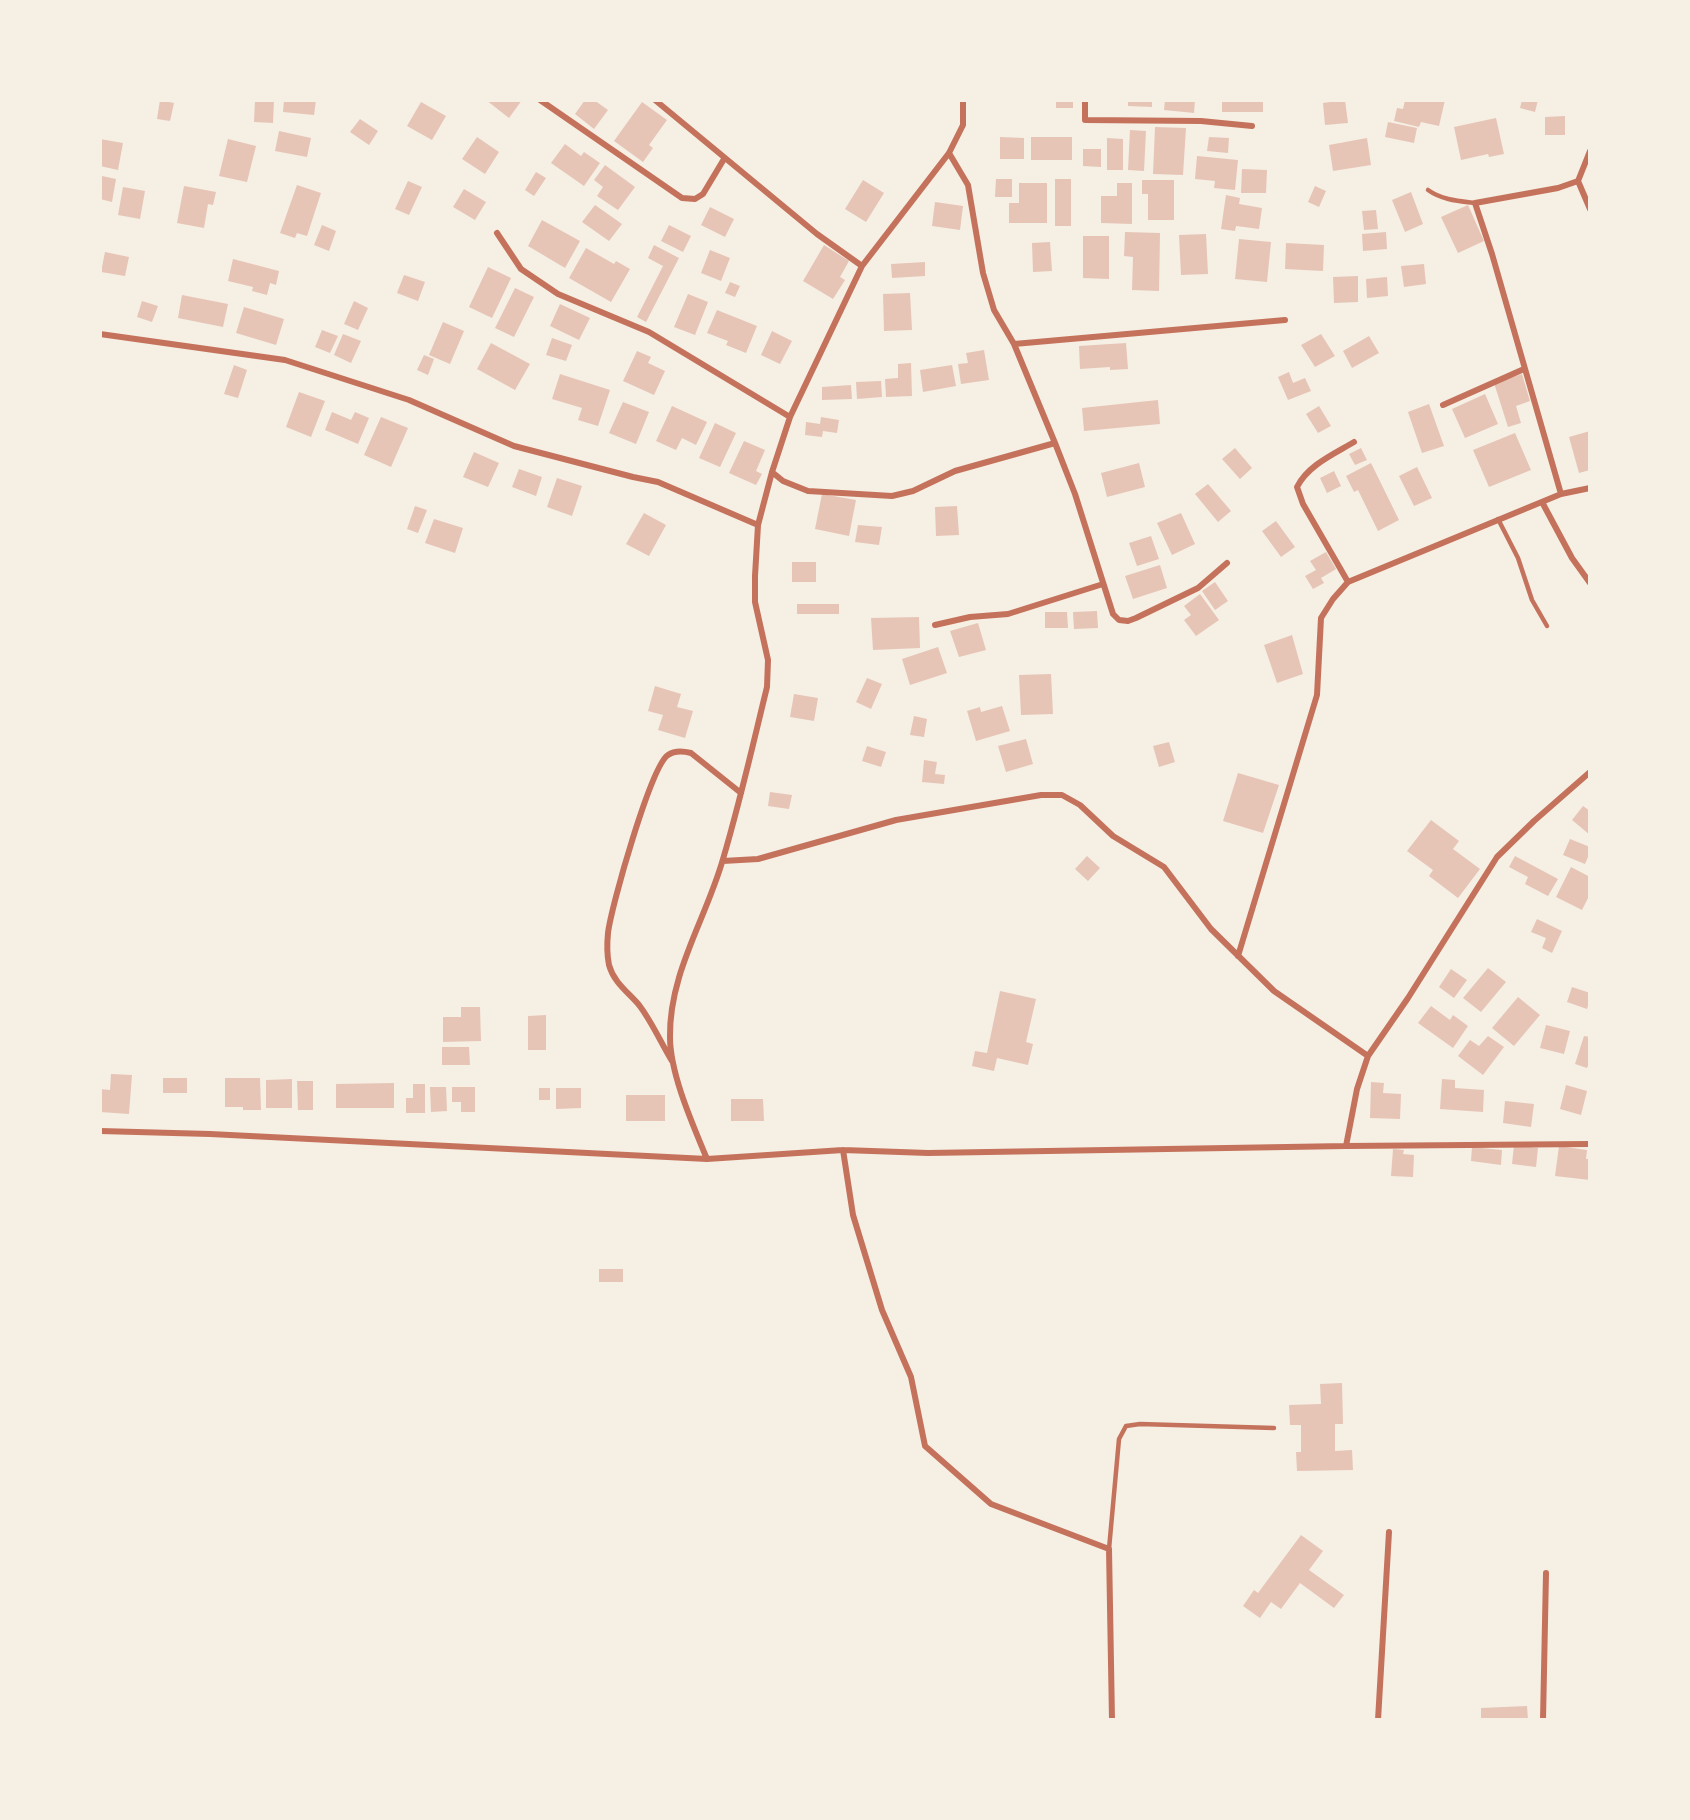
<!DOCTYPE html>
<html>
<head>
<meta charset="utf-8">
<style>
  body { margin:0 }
  #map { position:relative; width:1690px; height:1820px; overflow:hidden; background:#f6efe4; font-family:"PT Sans",sans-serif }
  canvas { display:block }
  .frame { position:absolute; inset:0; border:102px solid #f6efe4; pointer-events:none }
</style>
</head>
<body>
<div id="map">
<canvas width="1690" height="1820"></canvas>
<div class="frame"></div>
</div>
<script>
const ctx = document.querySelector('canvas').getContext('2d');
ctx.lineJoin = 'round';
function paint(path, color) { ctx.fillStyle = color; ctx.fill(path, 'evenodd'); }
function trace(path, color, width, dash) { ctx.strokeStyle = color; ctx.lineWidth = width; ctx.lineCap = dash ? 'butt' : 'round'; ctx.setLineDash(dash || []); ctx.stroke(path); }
const building = new Path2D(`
  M160,100L174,103L170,121L157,119Z
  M255,100H274L273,123L254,122Z
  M284,100H316L314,115L283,112Z
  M486,100H522L509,118Z
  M585,100H594L608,110L594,129L575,114Z
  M1056,100H1073V108H1056Z
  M1128,100H1152V107L1128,106Z
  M1165,100H1195L1194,113L1164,110Z
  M1222,100H1263V112H1222Z
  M1345,100L1348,123L1325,125L1323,103Z
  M1405,100H1445L1439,126L1421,122L1419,127L1394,121L1397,108L1403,109Z
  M1522,100H1538L1535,112L1520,108Z
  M421,102L446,116L432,140L407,126Z
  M642,102L667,120L649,145L653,148L643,162L614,141Z
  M1565,116V135H1545V117Z
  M1496,118L1504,154L1489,157L1488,154L1461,160L1454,127Z
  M360,119L378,131L369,145L350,132Z
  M1388,122L1417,128L1414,143L1385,137Z
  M1155,127L1186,128L1183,175L1153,174Z
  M1130,130L1146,131L1144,171L1128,170Z
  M279,131L311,138L307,157L275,151Z
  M477,137L499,152L485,174L462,159Z
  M1000,137L1024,138V159H1000Z
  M1031,137H1072V160H1031Z
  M1209,137L1229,138L1228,153L1207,151Z
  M1107,138L1123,139V170H1107Z
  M1367,138L1371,165L1333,171L1329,145Z
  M100,139L123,143L118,170L100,166Z
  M228,139L256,146L247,182L219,176Z
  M565,144L581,156L584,152L600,163L584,186L551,163Z
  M1083,149H1101V167L1083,166Z
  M1197,156L1238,160L1235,190L1214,188L1215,181L1195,179Z
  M605,165L635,187L618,210L597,196L603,187L594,180Z
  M1242,169L1267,170L1266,193H1241Z
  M536,172L546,178L534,196L525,190Z
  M102,176L116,179L112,202L100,199Z
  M996,179H1012V197H995Z
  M1055,179H1071V226H1055Z
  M863,180L884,193L866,222L845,209Z
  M1142,180H1174V220H1148V194H1142Z
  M408,181L422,187L409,215L395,209Z
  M1019,183H1047V223H1009V203H1019Z
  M1117,183H1132V224L1101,223V196H1117Z
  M297,185L321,193L307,236L297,233L295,238L280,233Z
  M184,186L216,192L213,205L208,204L204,228L177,223Z
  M1315,186L1326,191L1319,207L1308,202Z
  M123,187L145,191L140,219L118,215Z
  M464,189L486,202L475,220L453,207Z
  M1411,192L1423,224L1405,232L1392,200Z
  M1226,195L1240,198L1239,204L1262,208L1259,229L1236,226L1235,231L1221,229Z
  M935,202L963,206L960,230L932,226Z
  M595,205L622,224L609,241L582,222Z
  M1468,205L1484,241L1458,253L1441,217Z
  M710,207L734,219L725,237L701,225Z
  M1376,210L1378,229L1364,230L1362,211Z
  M542,220L580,241L565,268L528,246Z
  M322,225L336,231L329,251L314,245Z
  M669,225L691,236L683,252L661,241Z
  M1125,232L1160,233L1159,291L1132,290L1133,257L1124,256Z
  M1386,232L1387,249L1363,251L1362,234Z
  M1206,234L1208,274L1181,275L1179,235Z
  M1083,236H1109V279L1083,278Z
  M1239,239L1271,242L1267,282L1235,279Z
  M1050,242L1052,271L1033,272L1032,243Z
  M1286,243L1324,245L1323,271L1285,269Z
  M654,245L679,258L646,322L637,317L663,266L648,258Z
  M824,245L849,261L840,277L845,280L833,299L803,281Z
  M586,248L614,264L616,261L630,269L611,302L569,278Z
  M710,250L730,258L721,281L701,273Z
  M105,252L129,257L125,276L101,272Z
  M233,259L279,271L276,285L270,283L267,295L252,291L253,287L228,281Z
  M925,262V276L892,278L891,264Z
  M1424,264L1426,284L1404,287L1401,266Z
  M488,267L511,278L492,318L469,307Z
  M404,275L425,282L418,301L397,293Z
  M1358,276V302L1334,303L1333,277Z
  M1387,277L1388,296L1367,298L1366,279Z
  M730,282L740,286L735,297L725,293Z
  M515,288L534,297L514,337L495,328Z
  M910,293L912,330L884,331L883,294Z
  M688,294L708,302L695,335L674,327Z
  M182,295L228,304L223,327L178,318Z
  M142,301L158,306L152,322L137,317Z
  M354,301L368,308L358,330L344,324Z
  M560,304L590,318L579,340L550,326Z
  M244,307L284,319L276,345L236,333Z
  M717,310L757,326L746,353L726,345L728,341L707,333Z
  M443,322L464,331L450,364L429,355Z
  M322,330L338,336L330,353L315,347Z
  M772,331L792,341L780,364L761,355Z
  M343,334L361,341L351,363L334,355Z
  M1321,334L1335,356L1315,367L1301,345Z
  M1369,336L1379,353L1352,368L1343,351Z
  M552,338L572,345L566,361L546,355Z
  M491,343L530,364L515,390L477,369Z
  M1126,343L1128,369L1110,370V367L1080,369L1079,346Z
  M984,350L989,380L961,384L958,364L968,363L966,353Z
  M637,351L651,357L648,363L665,371L654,395L623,381Z
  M424,355L434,359L428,375L417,370Z
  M911,363L912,396L886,397L885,379L898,378V364Z
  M234,365L247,370L238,398L224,394Z
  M952,365L956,386L923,392L920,370Z
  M1289,372L1293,383L1305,378L1311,391L1288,400L1278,377Z
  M560,374L610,390L598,426L578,420L582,408L552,399Z
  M1522,374L1530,401L1516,406L1521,423L1508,427L1494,383Z
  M881,381L882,397L857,399L856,382Z
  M851,385L852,399L822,400V387Z
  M299,392L325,401L311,437L286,427Z
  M1485,394L1498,424L1465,438L1452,409Z
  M1158,400L1160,424L1084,431L1082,408Z
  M623,402L649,412L636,444L609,433Z
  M1429,404L1444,446L1422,453L1408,412Z
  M672,406L707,422L696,445L682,438L676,450L656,441Z
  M1319,406L1331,426L1318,433L1306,414Z
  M332,412L351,420L355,412L369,418L358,444L325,430Z
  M381,417L408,428L391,467L364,455Z
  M821,417L839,420L837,433L823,431L822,437L805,435L806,422L820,424Z
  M715,423L736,433L720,467L699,458Z
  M1590,431V470L1579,473L1569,437Z
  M1515,433L1531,470L1489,487L1473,450Z
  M744,441L765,450L756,471L762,474L756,485L729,473Z
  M1235,448L1252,468L1240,479L1222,459Z
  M1361,448L1367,460L1355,465L1349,454Z
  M474,452L499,463L488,487L463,477Z
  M1139,463L1145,487L1107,497L1101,473Z
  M1371,463L1399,520L1378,531L1358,490L1354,492L1346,476Z
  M1417,467L1432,498L1414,506L1399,476Z
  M519,469L542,477L536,496L512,487Z
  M1334,471L1341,486L1327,493L1320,478Z
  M557,478L582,486L572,516L547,507Z
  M1208,484L1231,511L1218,522L1195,494Z
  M822,494L856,500L849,536L815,529Z
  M415,506L427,510L418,533L407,529Z
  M957,506L959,535L936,536L935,507Z
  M644,513L666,525L649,556L626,544Z
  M1181,513L1195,544L1172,555L1157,523Z
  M434,519L463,528L455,553L425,543Z
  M1276,521L1295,547L1281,557L1262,531Z
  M858,525L882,527L879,545L855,542Z
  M1151,536L1159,559L1137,566L1129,543Z
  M1326,552L1336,569L1321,578L1324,583L1313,589L1305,576L1316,570L1310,561Z
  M792,562H816V582H792Z
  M1160,565L1167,588L1133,599L1125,576Z
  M1215,582L1228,601L1215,610L1202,591Z
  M1200,594L1219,620L1196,636L1184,620L1191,615L1184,606Z
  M797,604H839V614H797Z
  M1097,611L1098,628L1074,629L1073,612Z
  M1045,612H1067L1068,628H1045Z
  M919,617L920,648L873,650L871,618Z
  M978,623L986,650L959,657L950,631Z
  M1292,635L1303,674L1277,683L1264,645Z
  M938,647L947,673L910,685L902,659Z
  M1051,674L1053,714L1021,715L1019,675Z
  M867,678L882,684L871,709L856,702Z
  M655,686L681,694L677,707L693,711L685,738L658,730L663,715L648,711Z
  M794,694L818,698L814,721L790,717Z
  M1002,706L1010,731L976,741L967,711L980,707L981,712Z
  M914,716L927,719L924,737L910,735Z
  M1026,739L1033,764L1006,772L998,746Z
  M1169,742L1175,762L1159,767L1153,746Z
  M867,746L886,752L881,767L862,761Z
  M924,760L937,762L935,774L945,775L944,784L922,782Z
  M1238,773L1279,785L1263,833L1223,821Z
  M770,792L792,795L789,809L768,806Z
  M1583,806L1590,811V835L1572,820Z
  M1431,820L1459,841L1453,849L1480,869L1458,898L1429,876L1433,870L1407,851Z
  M1570,839L1590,847V852L1585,864L1563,855Z
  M1087,856L1100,868L1088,881L1075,869Z
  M1515,856L1558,879L1548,896L1525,884L1528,877L1509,867Z
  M1571,867L1590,877V894L1582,910L1556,897Z
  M1537,919L1562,931L1552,953L1542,948L1546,938L1531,932Z
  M1488,968L1506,982L1481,1012L1463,998Z
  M1451,969L1467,980L1454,998L1439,987Z
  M1572,987L1590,993V1000L1587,1009L1567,1002Z
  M1000,991L1036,999L1026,1042L1033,1044L1028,1065L997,1058L994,1071L972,1066L975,1051L987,1053Z
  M1518,997L1540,1015L1514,1046L1492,1028Z
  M1431,1006L1450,1020L1453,1015L1468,1026L1453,1048L1418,1023Z
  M461,1007H480L481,1041L443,1042V1017H461Z
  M546,1015V1050H528V1016Z
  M1546,1025L1570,1031L1564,1054L1540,1048Z
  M1488,1036L1504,1047L1483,1075L1458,1056L1470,1040L1479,1046Z
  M1584,1036L1590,1037V1061L1587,1068L1575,1064Z
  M442,1047H469L470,1065H442Z
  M111,1074L132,1075L129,1114L100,1112V1089L110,1090Z
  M163,1078H187V1093H163Z
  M225,1078H260L261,1110H243V1107H225Z
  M292,1079V1108H266V1080Z
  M1442,1079L1455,1080V1088L1484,1090L1483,1112L1440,1109Z
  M297,1081H313V1110H298Z
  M1371,1082L1384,1083L1383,1093L1401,1094L1400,1119L1370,1118Z
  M394,1083V1108H336V1084Z
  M413,1084H425V1113H406V1098H413Z
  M1566,1085L1587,1091L1581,1115L1560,1109Z
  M430,1087H446L447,1111L431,1112Z
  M452,1087H475V1112H461V1102H452Z
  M539,1088H550V1100H539Z
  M556,1088H581V1108L556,1109Z
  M626,1095H665V1121H626Z
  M731,1099H763L764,1121H731Z
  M1505,1101L1534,1104L1531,1127L1503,1123Z
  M1514,1145L1538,1148L1536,1167L1512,1164Z
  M1559,1146L1587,1150L1586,1159H1590V1180L1555,1176Z
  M1472,1147L1502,1150L1501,1165L1471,1161Z
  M1393,1149L1404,1150L1403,1154L1414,1155L1413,1177L1391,1176Z
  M599,1269H623V1282H599Z
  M1342,1383L1343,1424H1335V1451L1352,1450L1353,1470L1297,1471L1296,1452H1301V1425H1290L1289,1405L1321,1404L1320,1384Z
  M1301,1535L1323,1551L1309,1570L1344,1595L1334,1608L1300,1583L1281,1609L1271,1602L1260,1618L1243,1606L1254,1590L1258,1593Z
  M1527,1706L1528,1720H1481V1708Z`);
const service = new Path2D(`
  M1428,190C1442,200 1458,201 1475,203
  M1498,519L1518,558L1532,600L1547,626
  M1109,1549L1119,1439L1126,1426L1140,1424L1274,1428`);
const minor = new Path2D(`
  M540,100L682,198L695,199L703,194L724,159
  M655,100L817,234L862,266
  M1085,100V120L1201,121L1252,126
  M949,153L968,185L983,273L994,310L1014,344L1055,443L1075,494L1113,614L1119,620L1128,621L1136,618L1198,588L1227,563
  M1578,181L1590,209
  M497,233L521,269L558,294L649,332L790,417
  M100,334L285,360L409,400L514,446L633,477L658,482L758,525
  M1014,344L1285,320
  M1443,405L1524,369
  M772,472L783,481L808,491L892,496L913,491L955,471L1055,443
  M1561,494L1590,488
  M1542,502L1572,558L1590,583
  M1348,582L1303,504L1297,487C1308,465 1334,454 1354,442
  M935,625L970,617L1008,614L1103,584
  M723,861L758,859L896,820L1041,795H1062L1080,805L1113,836L1164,867L1211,929L1274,991L1368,1056
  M1238,956L1317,695L1321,618L1333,599L1348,582L1561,494L1492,254L1475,203L1558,188L1578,181L1590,151
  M672,1061C661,1043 652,1022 639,1005C628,992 614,983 609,965C607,955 607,943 608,933C611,907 651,766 668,755C675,750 683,751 691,753L741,793
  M100,1131L210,1134L707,1159L843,1150L928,1153L1346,1146L1590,1144
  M1346,1146L1357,1089L1368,1056L1408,998L1497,857L1534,821L1590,772
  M843,1150L853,1215L882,1310L911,1377L925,1446L991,1504L1109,1549L1112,1720
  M707,1159C693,1125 670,1074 670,1037C669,973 706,919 723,859C740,802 753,744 767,687L768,660L755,602V576L758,525L772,472L790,417L862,266L949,153L963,125V100
  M1378,1720L1389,1532
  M1543,1720L1546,1573`);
paint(building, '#e6c5b7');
trace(service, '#c5725c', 4.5);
trace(minor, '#c5725c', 6);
</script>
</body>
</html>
